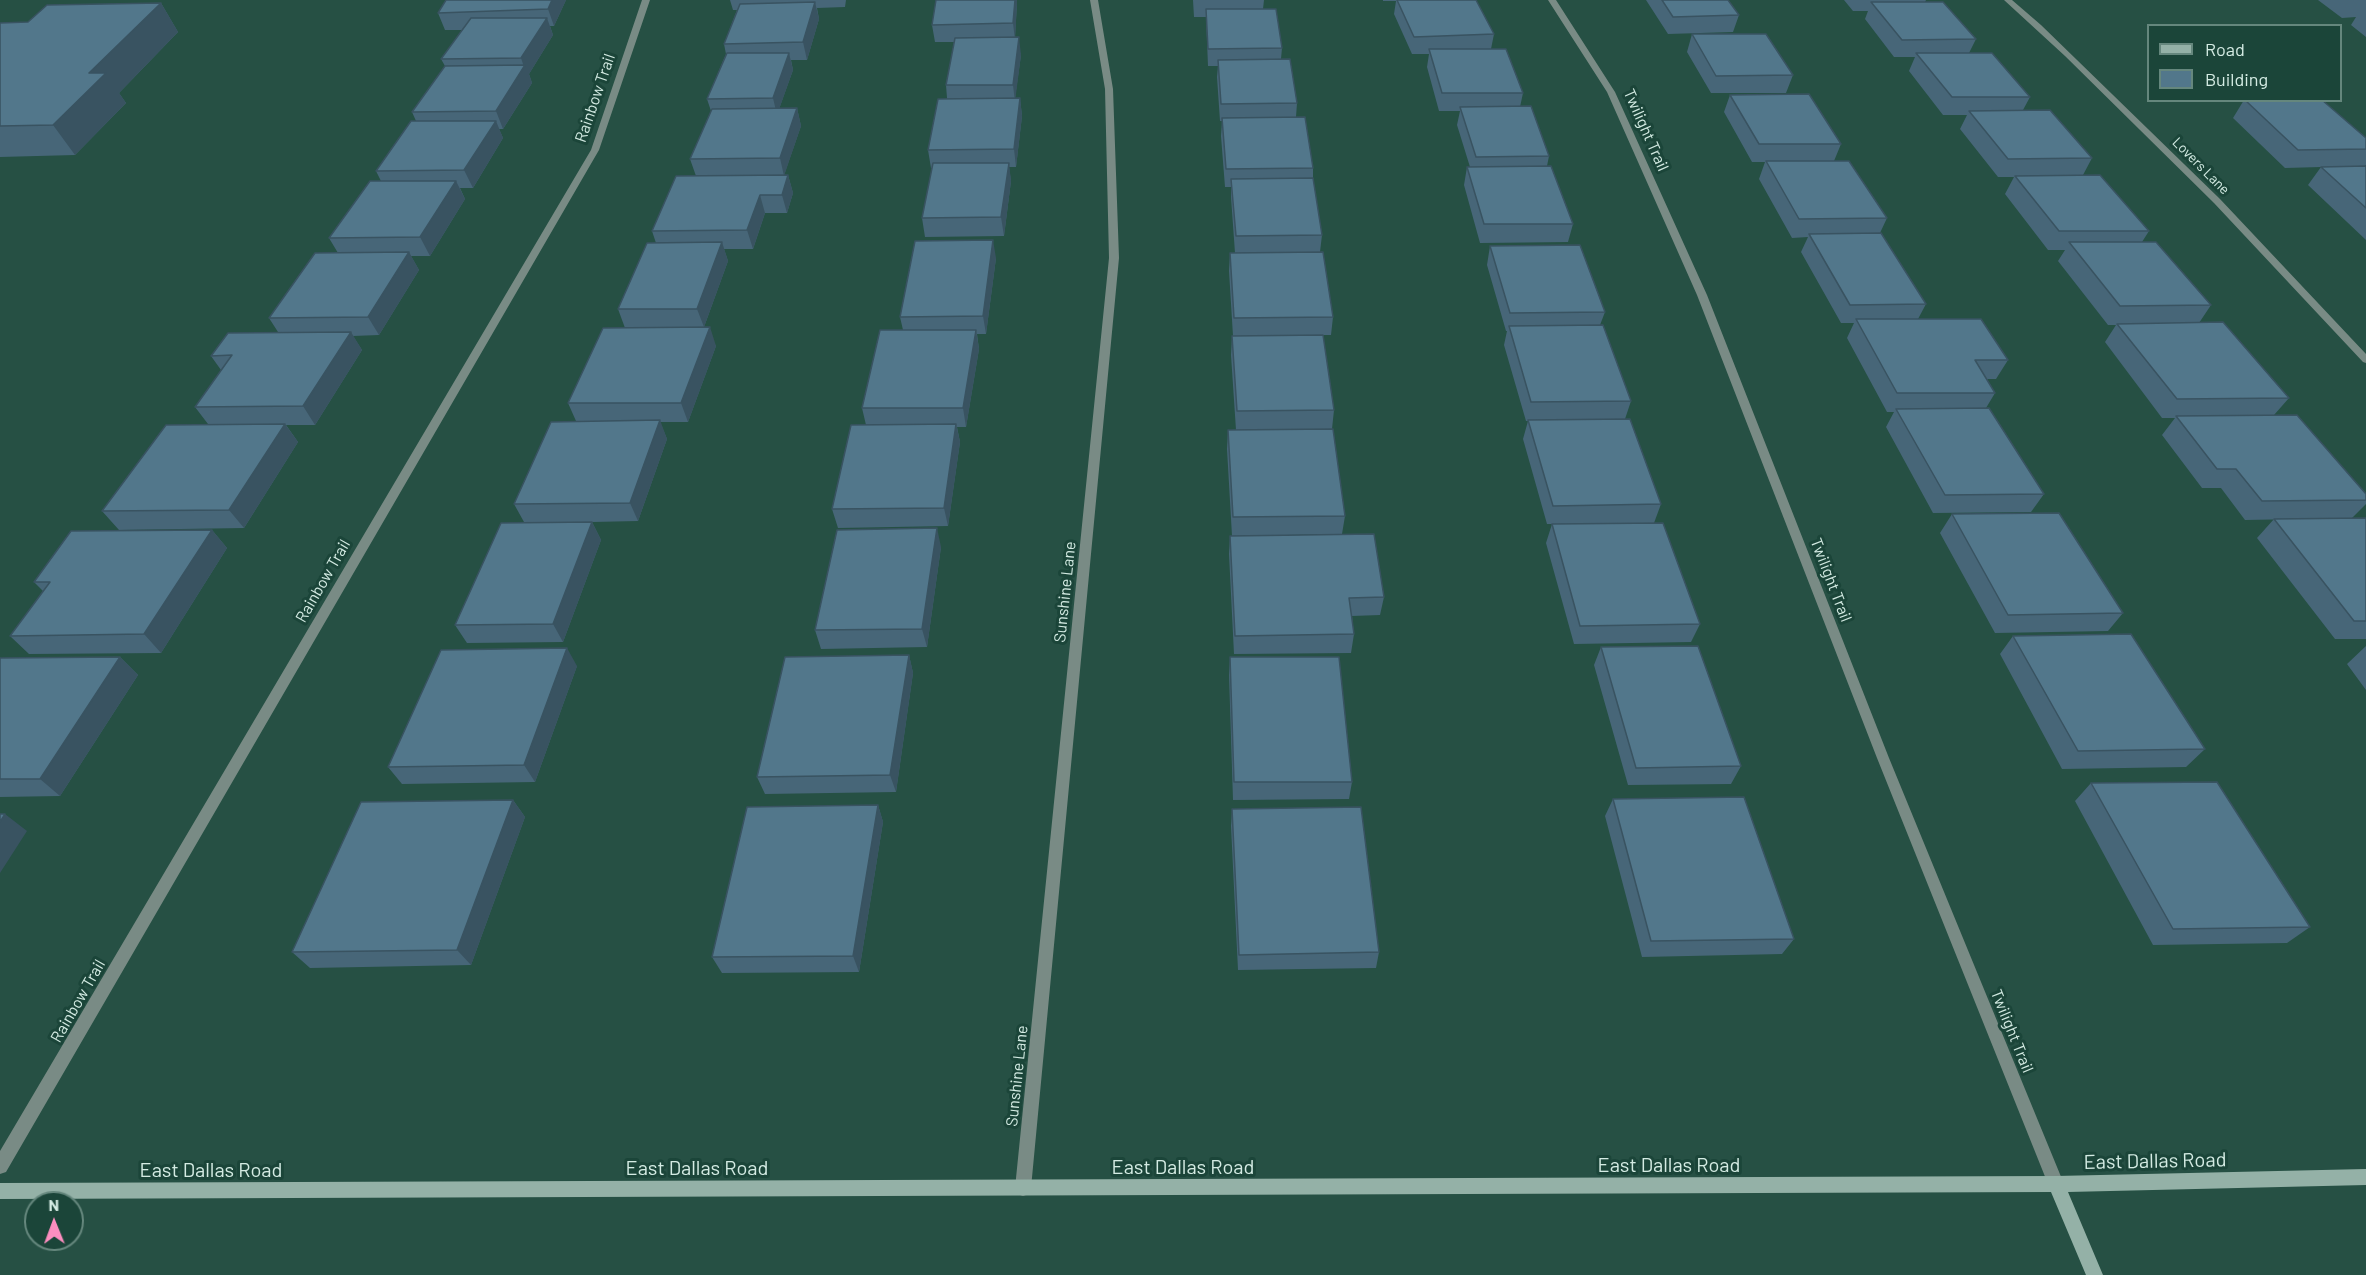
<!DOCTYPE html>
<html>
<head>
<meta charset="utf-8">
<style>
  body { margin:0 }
  #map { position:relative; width:2366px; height:1275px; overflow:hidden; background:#265044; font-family:Barlow,sans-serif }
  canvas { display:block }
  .legend { position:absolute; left:2147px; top:24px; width:195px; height:78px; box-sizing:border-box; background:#1b4539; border:2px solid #65877d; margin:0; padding:8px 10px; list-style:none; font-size:18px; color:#d4ebe3 }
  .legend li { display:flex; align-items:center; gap:12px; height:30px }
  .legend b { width:30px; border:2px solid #65877d }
  .north { position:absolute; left:24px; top:1191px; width:60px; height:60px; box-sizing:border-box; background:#1b4539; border:2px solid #65877d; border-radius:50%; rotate:359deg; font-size:16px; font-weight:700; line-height:24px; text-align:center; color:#d4ebe3 }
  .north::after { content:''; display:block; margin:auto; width:21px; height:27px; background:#fd8ec0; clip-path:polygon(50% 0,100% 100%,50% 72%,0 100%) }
</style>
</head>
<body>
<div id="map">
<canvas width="2366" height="1275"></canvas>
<ul class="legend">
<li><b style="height:8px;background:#94b1a7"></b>Road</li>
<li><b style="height:16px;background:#52778b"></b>Building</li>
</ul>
<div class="north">N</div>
</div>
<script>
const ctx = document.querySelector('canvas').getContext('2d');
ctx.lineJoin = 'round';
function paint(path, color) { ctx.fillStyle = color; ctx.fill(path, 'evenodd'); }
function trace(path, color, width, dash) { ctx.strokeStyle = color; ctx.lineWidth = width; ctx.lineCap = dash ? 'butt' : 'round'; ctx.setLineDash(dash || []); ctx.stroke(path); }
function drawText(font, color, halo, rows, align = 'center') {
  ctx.font = font + ' Barlow,sans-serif'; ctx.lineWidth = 6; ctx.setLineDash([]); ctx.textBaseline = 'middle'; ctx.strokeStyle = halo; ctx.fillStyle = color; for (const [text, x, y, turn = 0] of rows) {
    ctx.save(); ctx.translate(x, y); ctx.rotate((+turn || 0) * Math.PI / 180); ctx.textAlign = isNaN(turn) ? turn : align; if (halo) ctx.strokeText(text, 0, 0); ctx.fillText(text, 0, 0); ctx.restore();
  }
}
const street = new Path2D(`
  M642,0H650L599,150L6,1172L0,1174V1151L591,150Z
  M1090,0H1098L1113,89L1119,258L1031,1188L1029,1194L1023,1196L1017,1194L1015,1188L1109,258L1105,89Z
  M1548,0H1556L1615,92L1707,295L1889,758L2064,1184L2062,1190L2056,1192L2050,1190L2048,1184L1877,758L1697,295L1607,92Z
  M2004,0H2012L2041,25L2220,199L2366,354V363L2363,362L2214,203L2065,56Z`);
const secondary = new Path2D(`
  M2366,1169V1185L2068,1192L2103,1275H2086L2051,1192L0,1199V1183L2056,1176Z`);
const wall = new Path2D(`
  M446,0H566L554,26H550L553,35L529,74L532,83L503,129H499L503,138L473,188H460L465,199L430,256H411L419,270L379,335L353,336L362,350L315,425H286L298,442L244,528L119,530L102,511L208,424L195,407L221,370L211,356L278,332L269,318L338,253L329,238L381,181L376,171L416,121L412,112L445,66L441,59L462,30H445L438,13Z
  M730,0H846L845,7L817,8L819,19L807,60H791L793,70L779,109L797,108L801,126L784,175H788L793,193L787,213H765L753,249H724L728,261L704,327L716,346L688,422H660L667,439L638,521L592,522L601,540L563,642L467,643L455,625L524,522L514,504L576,421L568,403L625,328L618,309L656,243L652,231L696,176L690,159L711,111L707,99L726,54L724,44L737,10H733Z
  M1193,0H1264L1263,9L1282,48L1281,59L1297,103L1296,117L1313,168V178L1322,235L1320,252L1333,317L1331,335H1323L1334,410L1332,429L1236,430L1231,355L1232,336H1233L1229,271L1230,253H1235L1231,197V187H1225L1221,136L1222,121H1220L1217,77L1218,66H1208L1206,17H1194Z
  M1383,0H1476L1494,34L1491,49L1523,93L1520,107L1549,156L1547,166L1573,224L1568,242L1480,243L1464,185L1467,167H1470L1457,125L1460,111H1439L1427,67L1429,54H1412L1394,14L1396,1H1383Z
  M1646,0H1728L1739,15L1733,32L1668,34Z
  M1844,0H1926L1925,2L1976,39L1969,53L2030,97L2023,110L2092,158L2083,175L2149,231L2142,242L2211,305L2199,323L2289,398L2274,415L2366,494V504L2352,518L2245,520L2221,488H2202L2162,435L2175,418H2162L2105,342L2116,325H2108L2058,261L2065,250H2048L2005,194L2014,177H1998L1960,129L1967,115H1943L1909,71L1915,57H1894L1865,19L1868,11H1853Z
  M2318,0H2366V37L2351,25L2356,17L2342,18Z
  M161,3L178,32L119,93L126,103L75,155L0,157V23L28,22Z
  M1017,3L1015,37L1021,55L1015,98H1020L1022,116L1016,167H1009L1011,181L1004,236L925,237L922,218L932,168H931L928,150L947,98L946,85L954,42H935L932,25Z
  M1692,34L1793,75L1786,93H1711L1687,52Z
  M1730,95L1841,144L1834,161L1887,218L1880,233L1926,304L1918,319L2008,360L1996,379H1987L1995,393L1986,408L2044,494L2031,512L1933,513L1886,427L1894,412H1887L1847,338L1854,323H1841L1801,252L1808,237L1792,238L1759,179L1765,162H1752L1724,112Z
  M2244,100L2366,138V165L2365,166H2366V240L2308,185L2321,167L2285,168L2233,118Z
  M1490,246L1605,312L1600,325L1631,401L1625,419L1661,504L1654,523L1700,624L1691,642L1574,644L1546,543L1552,524H1547L1523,439L1528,421H1526L1504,345L1507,331H1506L1487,265Z
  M996,258L986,334H977L979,349L966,427H957L960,442L948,526L838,528L832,509L866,425L862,408L903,330L900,317Z
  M1228,430L1345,516L1342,534L1232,536L1227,449Z
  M1952,514L2123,613L2108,631L1995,633L1940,533Z
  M2366,518V639H2335L2257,538L2274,519Z
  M212,530L227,548L161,653L29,654L10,636L43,591L34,582Z
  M1230,536L1384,597L1380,615L1352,616L1354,634L1351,653L1234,654L1229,554Z
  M941,547L927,647L821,649L815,630Z
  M2013,636L2205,749L2186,767L2062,769L2000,654Z
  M2366,646V690L2347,664Z
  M1601,647L1741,766L1731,784L1628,785L1594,665Z
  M909,655L913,673L896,792L765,794L757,777Z
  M120,657L138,675L60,796L0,797V658Z
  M1230,657L1352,782L1349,799L1233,800L1229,675Z
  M577,666L535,782L402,784L388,767Z
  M2091,783L2310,927L2287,943L2153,945L2075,801Z
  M1613,799L1794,939L1782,954L1642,957L1605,816Z
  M513,800L525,817L471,965L310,968L292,952Z
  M878,805L883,822L859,972L722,973L712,957Z
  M1232,809L1379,952L1376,968L1238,970L1231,826Z`);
const shadedWall = new Path2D(`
  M552,0H566L554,26L548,9Z
  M1015,0H1017V3L1015,40L1013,23Z
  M815,2L819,19L807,60L803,42Z
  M161,3L178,32L119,93L126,103L75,155L53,125L89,73Z
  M547,18L553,35L529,74L532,83L503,129L496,111L524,67L521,58Z
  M1019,37L1021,55L1015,102L1013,85Z
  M789,53L793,70L777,115L773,98Z
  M1020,98L1022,116L1016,167L1014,149Z
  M797,108L801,126L784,176L780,158Z
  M496,121L503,138L473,188L464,170Z
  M1009,163L1011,181L1004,236L1001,217Z
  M788,175L793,193L787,213L782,195Z
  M456,181L465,199L430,256L420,237Z
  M760,195L765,213L753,249L747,230Z
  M993,240L996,258L986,334L983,316Z
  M722,242L728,261L704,327L697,309Z
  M409,252L419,270L379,335L368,317Z
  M710,327L716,346L688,422L681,403Z
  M976,330L979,349L966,427L963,408Z
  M351,332L362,350L315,425L303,406Z
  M660,420L667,439L638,521L630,503Z
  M285,424L298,442L244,528L229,510Z
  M956,424L960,442L948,526L944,508Z
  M592,522L601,540L563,642L553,624Z
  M937,528L941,547L927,647L922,629Z
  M212,530L227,548L161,653L144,634Z
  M567,648L577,666L535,782L524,765Z
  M909,655L913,673L896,792L890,775Z
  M120,657L138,675L60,796L40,779Z
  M513,800L525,817L471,965L457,950Z
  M878,805L883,822L859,972L853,956Z
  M5,814L27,831L0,873V822Z`);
const building = new Path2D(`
  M446,0H552L548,9L438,13Z
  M936,0H1015L1013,23L932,25Z
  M1397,0H1476L1494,34L1414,37Z
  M1662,0H1728L1739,15L1673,17Z
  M815,2L803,42L724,44L740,4Z
  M1871,2H1943L1976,39L1902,40Z
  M161,3L89,73H106L53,125L0,126V23L28,22L47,5Z
  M1206,9H1276L1282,48L1208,49Z
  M471,18H547L521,58L441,59Z
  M1692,34H1766L1793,75L1716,76Z
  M1019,37L1013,85H946L955,38Z
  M1429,49H1506L1523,93H1442Z
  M727,53H789L773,98L707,99Z
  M1916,53H1992L2030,97H1952Z
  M1290,59L1297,103L1221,104L1218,60Z
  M525,65L496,111L412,112L445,66Z
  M1809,94L1841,144H1759L1730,95Z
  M1020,98L1014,149L928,150L938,99Z
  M2245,100H2322L2366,138V149L2298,150Z
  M1531,106L1549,156L1476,157L1460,107Z
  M797,108L780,158L690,159L712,109Z
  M2050,110L2092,158L2008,159L1969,111Z
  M1305,117L1313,168L1226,169L1222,118Z
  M411,121H496L464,170L376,171Z
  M1766,161H1849L1887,218L1799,219Z
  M933,163H1009L1001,217L922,218Z
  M1551,166L1573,224H1484L1467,167Z
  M2366,166V208L2321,167Z
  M788,175L782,195H760L747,230L652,231L676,176Z
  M2100,175L2149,231H2059L2015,176Z
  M1313,178L1322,235L1236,236L1231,179Z
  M370,181H456L420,237L329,238Z
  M1881,233L1926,304L1850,305L1809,234Z
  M993,240L983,316L900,317L915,241Z
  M722,242L697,309H618L647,243Z
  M2069,242H2156L2211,305L2120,306Z
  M1580,245L1605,312L1510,313L1490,246Z
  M409,252L368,317L269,318L315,253Z
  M1323,252L1333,317L1234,318L1230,253Z
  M1856,319H1981L2008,360H1975L1995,393H1897Z
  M2223,322L2289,398L2177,399L2117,324Z
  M1603,325L1631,401L1531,402L1509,326Z
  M710,327L681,403H568L603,328Z
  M880,330H976L963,408H862Z
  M351,332L303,406L195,407L232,355L211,356L228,333Z
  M1323,335L1334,410L1237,411L1232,336Z
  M1989,408L2044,494L1945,495L1896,409Z
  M2297,415L2366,494V500L2262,501L2236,469H2217L2176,416Z
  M1630,419L1661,504L1553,506L1528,420Z
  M660,420L630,503L514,504L551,422Z
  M285,424L229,510L102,511L166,425Z
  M956,424L944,508L832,509L851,425Z
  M1333,429L1345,516L1233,517L1228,430Z
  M2059,513L2123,613L2008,615L1952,514Z
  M2366,518V621H2354L2274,519Z
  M592,522L553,624L455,625L501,523Z
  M1663,523L1700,624L1580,626L1552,524Z
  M937,528L922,629L815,630L837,530Z
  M212,530L144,634L10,636L50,582H34L71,531Z
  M1374,534L1384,597L1349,598L1354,634L1235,636L1230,536Z
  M2131,634L2205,749L2078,751L2013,636Z
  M1698,646L1741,766L1636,768L1601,647Z
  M567,648L524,765L388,767L441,650Z
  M909,655L890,775L757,777L785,657Z
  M120,657L40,779H0V658Z
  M1230,657H1339L1352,782H1234Z
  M2217,782L2310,927L2173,929L2091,783Z
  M1744,797L1794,939L1651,941L1613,799Z
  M513,800L457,950L292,952L361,802Z
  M878,805L853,956L712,957L747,807Z
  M1361,807L1379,952L1239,955L1232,809Z
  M0,814H5L0,822Z`);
const farStreetnames = [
  ["Lovers Lane",2201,166,45]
];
const streetNames = [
  ["Rainbow Trail",595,98,-71],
  ["Twilight Trail",1646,130,66],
  ["Twilight Trail",1831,580,69],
  ["Rainbow Trail",323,581,-60],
  ["Sunshine Lane",1065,592,-84],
  ["Rainbow Trail",78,1001,-60],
  ["Twilight Trail",2012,1031,68],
  ["Sunshine Lane",1017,1076,-84]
];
const nearStreetnames = [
  ["East Dallas Road",2155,1161,-1],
  ["East Dallas Road",1669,1165],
  ["East Dallas Road",1183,1167],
  ["East Dallas Road",697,1168],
  ["East Dallas Road",211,1170]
];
paint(street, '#798b85');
paint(secondary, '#94b1a7');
paint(wall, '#476678');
paint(shadedWall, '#395361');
paint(building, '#52778b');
trace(building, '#395361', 1.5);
drawText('14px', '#d4ebe3', '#1b4539', farStreetnames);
drawText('16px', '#d4ebe3', '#1b4539', streetNames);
drawText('20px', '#d4ebe3', '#1b4539', nearStreetnames);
</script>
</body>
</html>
